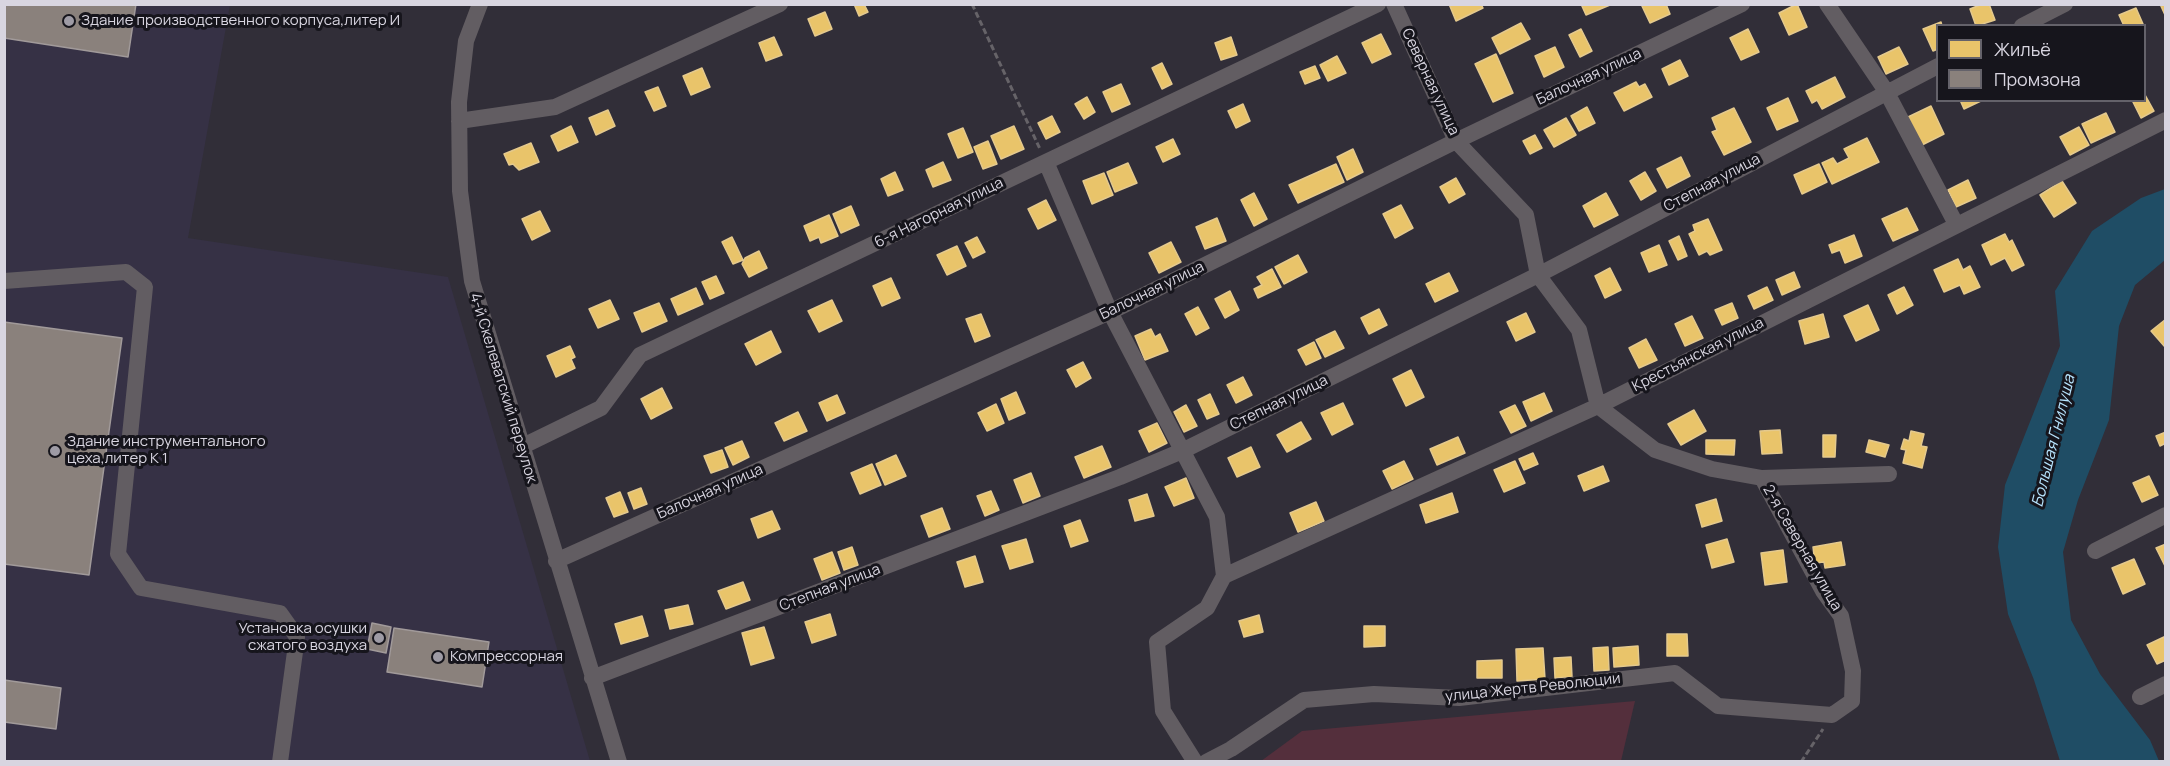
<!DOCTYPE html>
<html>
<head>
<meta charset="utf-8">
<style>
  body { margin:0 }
  #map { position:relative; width:2170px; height:766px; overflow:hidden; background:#312e38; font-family:Manrope,sans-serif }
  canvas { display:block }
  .frame { position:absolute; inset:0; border:6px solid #d8d5e0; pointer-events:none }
  .legend { position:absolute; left:1936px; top:24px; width:210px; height:78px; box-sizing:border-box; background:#16151c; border:2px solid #64626a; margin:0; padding:8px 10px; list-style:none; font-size:18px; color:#d8d5e0 }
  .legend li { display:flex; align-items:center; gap:12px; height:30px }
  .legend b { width:30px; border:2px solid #64626a }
</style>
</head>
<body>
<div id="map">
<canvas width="2170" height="766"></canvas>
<div class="frame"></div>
<ul class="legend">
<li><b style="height:16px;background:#e9c46a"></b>Жильё</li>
<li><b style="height:16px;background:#8a817c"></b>Промзона</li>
</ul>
</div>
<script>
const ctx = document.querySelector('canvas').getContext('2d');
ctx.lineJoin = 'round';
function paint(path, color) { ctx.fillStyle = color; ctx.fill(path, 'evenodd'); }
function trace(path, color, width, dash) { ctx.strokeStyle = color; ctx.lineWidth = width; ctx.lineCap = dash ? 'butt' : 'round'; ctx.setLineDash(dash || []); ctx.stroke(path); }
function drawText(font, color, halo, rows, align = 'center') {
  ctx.font = font + ' Manrope,sans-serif'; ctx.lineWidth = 6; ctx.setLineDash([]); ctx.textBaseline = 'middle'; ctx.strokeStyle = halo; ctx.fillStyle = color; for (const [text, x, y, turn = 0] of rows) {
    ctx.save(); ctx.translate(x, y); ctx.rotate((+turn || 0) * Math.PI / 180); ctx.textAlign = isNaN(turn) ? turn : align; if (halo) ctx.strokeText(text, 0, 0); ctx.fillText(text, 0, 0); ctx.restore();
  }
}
const built = new Path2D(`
  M4,5H230L188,238L448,277L590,761H5Z`);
const green = new Path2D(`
  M1635,701L1621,761H1261L1302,731Z`);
const water = new Path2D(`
  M2165,189V260L2135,285L2119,326L2109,420L2078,500L2063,552L2071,620L2100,674L2150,740L2159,761H2060L2034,680L2008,614L1998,547L2005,485L2060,346L2055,291L2092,231L2141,198Z`);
const homes = new Path2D(`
  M854,4H864L868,12L859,16Z
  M1449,4H1481L1483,8L1456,21Z
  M1581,4H1610V5L1586,15Z
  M1641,4H1666L1670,14L1650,23Z
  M1797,4L1807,27L1789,35L1779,13Z
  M1982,4H1989L1995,20L1976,26L1970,9Z
  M2160,4H2166V15H2165Z
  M2136,8L2143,24L2124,26L2119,15Z
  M825,12L832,29L815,36L808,19Z
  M1941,22L1942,26H1938V49L1933,51L1923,29Z
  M1521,23L1530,39L1500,54L1492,38Z
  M1581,29L1592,51L1580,57L1569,35Z
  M1748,29L1759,52L1741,60L1730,38Z
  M1381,34L1391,54L1372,63L1362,43Z
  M774,37L782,55L766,61L759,43Z
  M1231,37L1237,55L1221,60L1215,43Z
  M1555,47L1564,67L1544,77L1535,56Z
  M1899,47L1908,64L1886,74L1878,57Z
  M1496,54L1513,93L1493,102L1475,64Z
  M1337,56L1346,73L1328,81L1320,65Z
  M1680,60L1688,76L1669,85L1662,69Z
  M1162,63L1172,84L1162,89L1152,68Z
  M1315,66L1320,78L1305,84L1300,72Z
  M702,68L710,87L691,95L683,76Z
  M1835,77L1845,97L1822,109L1817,100L1812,103L1806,91Z
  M1636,82L1639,87L1645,84L1652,97L1624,111L1614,93Z
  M1121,84L1130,104L1112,112L1103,92Z
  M658,87L666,106L654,111L645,92Z
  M2144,93L2154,111L2141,118L2132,100H2144Z
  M1087,97L1095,112L1084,119L1075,104Z
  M1788,98L1798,121L1777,130L1767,108Z
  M1960,100H1983L1964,109Z
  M1243,104L1250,121L1236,128L1228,111Z
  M1931,106L1944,134L1922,145L1908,117Z
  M1587,107L1595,123L1579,131L1571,116Z
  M1734,108L1751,142L1724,155L1712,132L1717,130L1712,118Z
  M608,110L615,126L596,135L589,118Z
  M2106,113L2115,132L2091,143L2082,124Z
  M1052,116L1060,132L1046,139L1038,123Z
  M1566,118L1576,135L1554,147L1544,130Z
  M571,126L578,142L558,151L551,136Z
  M1014,126L1024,149L1001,159L991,136Z
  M2079,127L2089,145L2070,155L2060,137Z
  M963,128L973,152L958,158L948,134Z
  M1535,135L1542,148L1530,154L1523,141Z
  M1867,138L1879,162L1832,184L1822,163L1833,158L1837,164L1849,158L1844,149Z
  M1173,139L1180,154L1163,162L1156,147Z
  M988,141L997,164L983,169L974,147Z
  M531,143L539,162L519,170L513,164L509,165L504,154Z
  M1353,149L1363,172L1347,180L1337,157Z
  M1681,157L1690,176L1667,188L1657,169Z
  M943,162L951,180L933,187L926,170Z
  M1128,163L1137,183L1115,192L1107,172Z
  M1336,164L1344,182L1298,203L1289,185Z
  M1819,164L1827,182L1802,194L1794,175Z
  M895,172L903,190L888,196L881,179Z
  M1645,172L1656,191L1641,200L1630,181Z
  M1104,173L1113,195L1092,204L1083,181Z
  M1456,178L1465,194L1449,203L1440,187Z
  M1968,180L1976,198L1956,207L1948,190Z
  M2062,181L2076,203L2054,217L2040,195Z
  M1254,193L1267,219L1254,226L1241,200Z
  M1606,193L1618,215L1594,227L1583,206Z
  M1046,200L1056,220L1038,229L1028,209Z
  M1401,205L1413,228L1395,238L1383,214Z
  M851,206L859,225L841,233L833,214Z
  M1907,208L1918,230L1893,241L1882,219Z
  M540,211L550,231L532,240L522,219Z
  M829,215L838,236L821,243L819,237L810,241L804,226Z
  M1217,218L1226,241L1205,249L1196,227Z
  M1708,219L1722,250L1710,255L1707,251L1699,255L1689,234L1695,231L1693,225Z
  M2005,234L2009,242L2012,240L2024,265L2012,271L2005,258L1991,265L1982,245Z
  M1854,235L1862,256L1845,263L1840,250L1832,253L1829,245Z
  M1679,236L1687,256L1678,260L1669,241Z
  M732,237L743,260L733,264L722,242Z
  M977,237L985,252L973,258L965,243Z
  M1171,242L1181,262L1159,273L1149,253Z
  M1659,245L1667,265L1649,272L1641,253Z
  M957,246L966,266L947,275L937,255Z
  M759,251L767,268L749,277L742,264L745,258Z
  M1298,255L1307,272L1284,284L1275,267Z
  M1958,259L1963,270L1970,266L1980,287L1964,294L1960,285L1944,292L1934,270Z
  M1610,268L1621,290L1605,298L1595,276Z
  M1272,269L1281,287L1258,298L1254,289L1262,285L1257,277Z
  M1794,272L1800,287L1782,295L1776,280Z
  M1449,273L1458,291L1435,302L1426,284Z
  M716,276L724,293L710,299L702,282Z
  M891,278L900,298L882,306L873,286Z
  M1767,287L1773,300L1754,309L1748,296Z
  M1904,287L1913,305L1897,314L1888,295Z
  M696,288L703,304L678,315L671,299Z
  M1230,291L1239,310L1225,318L1215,299Z
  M610,300L619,319L598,328L589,309Z
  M832,300L842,321L819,332L808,311Z
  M659,303L667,321L642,332L634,313Z
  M1732,303L1738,318L1722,325L1715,310Z
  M1868,305L1879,330L1856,341L1844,316Z
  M1198,307L1209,328L1196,335L1185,314Z
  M1379,309L1387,325L1369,334L1361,318Z
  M1526,313L1535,332L1516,341L1507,322Z
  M981,314L990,336L975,342L966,319Z
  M1823,314L1829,337L1805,344L1799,321Z
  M1692,316L1703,338L1685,346L1675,324Z
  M2166,319V347H2165L2151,331Z
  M1151,329L1155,337L1160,334L1168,351L1145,360L1135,336Z
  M771,331L781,352L756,365L745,344Z
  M1335,331L1344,348L1325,357L1316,340Z
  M1646,339L1657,360L1639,368L1629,348Z
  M1314,342L1321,358L1306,365L1298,350Z
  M570,346L575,357L571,359L575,368L556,377L547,356Z
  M1083,362L1091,378L1076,387L1067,370Z
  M1411,370L1424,397L1406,406L1393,379Z
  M1243,377L1252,395L1236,403L1227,385Z
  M662,388L672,408L651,419L641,399Z
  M1016,392L1025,413L1009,420L1001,399Z
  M1544,393L1552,411L1531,421L1523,402Z
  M1210,394L1219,414L1207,419L1198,400Z
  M837,395L845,413L827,421L819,403Z
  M1343,403L1353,424L1332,435L1321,413Z
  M996,404L1004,423L987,431L978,413Z
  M1186,405L1197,426L1184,432L1174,412Z
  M1515,405L1526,426L1511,433L1500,412Z
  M1694,410L1706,431L1681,445L1668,424Z
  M798,412L807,431L784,441L775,423Z
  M1301,422L1311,439L1287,452L1277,435Z
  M1157,423L1167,443L1149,452L1139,431Z
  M1780,430L1782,453L1762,454L1760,431Z
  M1911,431L1924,434L1921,446L1927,447L1922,468L1903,463L1906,450L1901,449L1904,439L1909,441Z
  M2166,432V443L2160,446L2156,436Z
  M1823,435H1836L1835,457H1823Z
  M1458,437L1465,453L1437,465L1430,449Z
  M1706,440H1735L1734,455L1706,454Z
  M1869,440L1889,445L1885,457L1866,452Z
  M742,441L749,457L733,465L725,448Z
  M1102,446L1111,467L1084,478L1075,457Z
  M1251,447L1260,467L1237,477L1228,458Z
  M722,450L728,467L711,473L704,456Z
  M1533,453L1538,464L1524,470L1519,459Z
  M896,455L906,476L885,485L876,464Z
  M1404,461L1413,479L1392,489L1383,471Z
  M1515,461L1525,483L1504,492L1494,470Z
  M872,464L881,485L860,494L851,473Z
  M1603,466L1609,481L1584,491L1578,476Z
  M1031,473L1040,496L1023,503L1014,480Z
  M2149,476L2158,495L2142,502L2133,483Z
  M1186,478L1194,498L1174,506L1165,487Z
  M641,488L647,504L634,509L628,493Z
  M991,491L999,510L985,516L977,496Z
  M620,492L628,512L614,517L606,498Z
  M1452,493L1458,512L1426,523L1420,505Z
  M1147,494L1154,516L1135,521L1129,500Z
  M1716,499L1722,521L1702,527L1696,505Z
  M1316,502L1324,521L1298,532L1290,513Z
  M942,508L950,529L929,537L921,516Z
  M772,511L780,529L758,538L751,519Z
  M1080,520L1088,541L1071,547L1064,526Z
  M1026,539L1033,562L1010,569L1002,546Z
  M1727,539L1734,562L1712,568L1706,545Z
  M1841,542L1845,565L1825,568L1824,562L1815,563L1813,547Z
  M2166,544V568L2156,548Z
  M852,547L858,565L844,570L838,552Z
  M1783,550L1787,582L1765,585L1761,553Z
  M832,552L840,573L822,580L814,559Z
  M975,556L983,582L965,587L957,562Z
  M2134,559L2145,584L2123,594L2112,568Z
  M743,582L750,600L726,609L718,591Z
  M688,605L693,624L670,629L665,610Z
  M830,614L836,635L812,643L805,622Z
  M1259,615L1263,632L1244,637L1239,621Z
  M642,616L648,636L621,644L615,624Z
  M1364,626H1385V646L1364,647Z
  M764,627L774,658L751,665L742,633Z
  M1667,634H1687L1688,656H1667Z
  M2166,636V660L2157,664L2147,645Z
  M1638,646L1639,665L1614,667L1613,648Z
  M1608,647L1609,670L1594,671L1593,648Z
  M1543,648L1545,679L1517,681L1516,649Z
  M1571,657L1572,677L1555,678L1554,658Z
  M1502,660V678H1477V661Z`);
const industry = new Path2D(`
  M4,4H136L128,57L4,38Z
  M4,322L122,338L89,575L4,564Z
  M372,623L391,627L386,653L367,649Z
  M394,628L489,642L482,687L387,672Z
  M4,680L61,688L56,729L4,722Z`);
const path = new Path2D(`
  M972,4L1040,149
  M1801,762L1823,729`);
const minor = new Path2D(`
  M480,4L466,41L459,102L460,191L472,281L619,762
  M1394,4L1456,141L1526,215L1538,275L1579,330L1598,406L1655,450L1712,469L1762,478L1889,474
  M1827,4L1886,91L1956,224
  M2022,26L2065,4
  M459,121L555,107L780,4
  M1046,162L1110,312L1217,517L1224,576L1207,608L1157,642L1163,711L1195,762
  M4,281L126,272L145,287L118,554L141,588L280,613L297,637L280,762
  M521,447L601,408L640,355L1378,4
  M2095,551L2166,515
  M556,561L1110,312L1456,141L1742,4
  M1224,576L1598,406L2166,120
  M592,678L1120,477L1182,451L1538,275L1938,66
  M2140,697L2166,684
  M1206,762L1231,749L1304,700L1374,694L1459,698L1675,673L1718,706L1832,715L1852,701L1853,671L1841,616L1823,591L1762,478`);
const markers = [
  [69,21,6,"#9e9ba5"],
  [55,451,6,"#9e9ba5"],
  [379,638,6,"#9e9ba5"],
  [438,657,6,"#9e9ba5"]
];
const poiNames = [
  ["Здание производственного корпуса,литер И",81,21],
  ["Здание инструментального",67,442],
  ["цеха,литер К 1",67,459],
  ["Установка осушки",367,629,"right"],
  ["сжатого воздуха",367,646,"right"],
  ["Компрессорная",450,657]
];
const streetNames = [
  ["Балочная улица",1589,77,-25],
  ["Северная улица",1430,82,65],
  ["Степная улица",1712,183,-28],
  ["6-я Нагорная улица",939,213,-26],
  ["Балочная улица",1152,291,-26],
  ["Крестьянская улица",1698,355,-27],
  ["4-й Скелеватский переулок",503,388,73],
  ["Степная улица",1279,403,-26],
  ["Балочная улица",710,492,-24],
  ["2-я Северная улица",1802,548,60],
  ["Степная улица",830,588,-21],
  ["улица Жертв Революции",1533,688,-6]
];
const waterNames = [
  ["Большая Гнилуша",2054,441,-76]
];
paint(built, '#363145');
paint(green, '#542f3c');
paint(water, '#1f4d65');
paint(homes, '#e9c46a');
trace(homes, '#e4c98d', 1.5);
paint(industry, '#8a817c');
trace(industry, '#a19a9a', 1.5);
trace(path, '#666368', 3, [6, 3]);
trace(minor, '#625d62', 16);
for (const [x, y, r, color] of markers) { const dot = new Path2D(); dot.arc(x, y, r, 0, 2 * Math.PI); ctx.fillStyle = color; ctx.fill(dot); trace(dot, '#16151c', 2); }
drawText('15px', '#d8d5e0', '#16151c', poiNames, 'left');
drawText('15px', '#d8d5e0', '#16151c', streetNames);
drawText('italic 16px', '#b7e4fe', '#16151c', waterNames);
</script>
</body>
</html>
